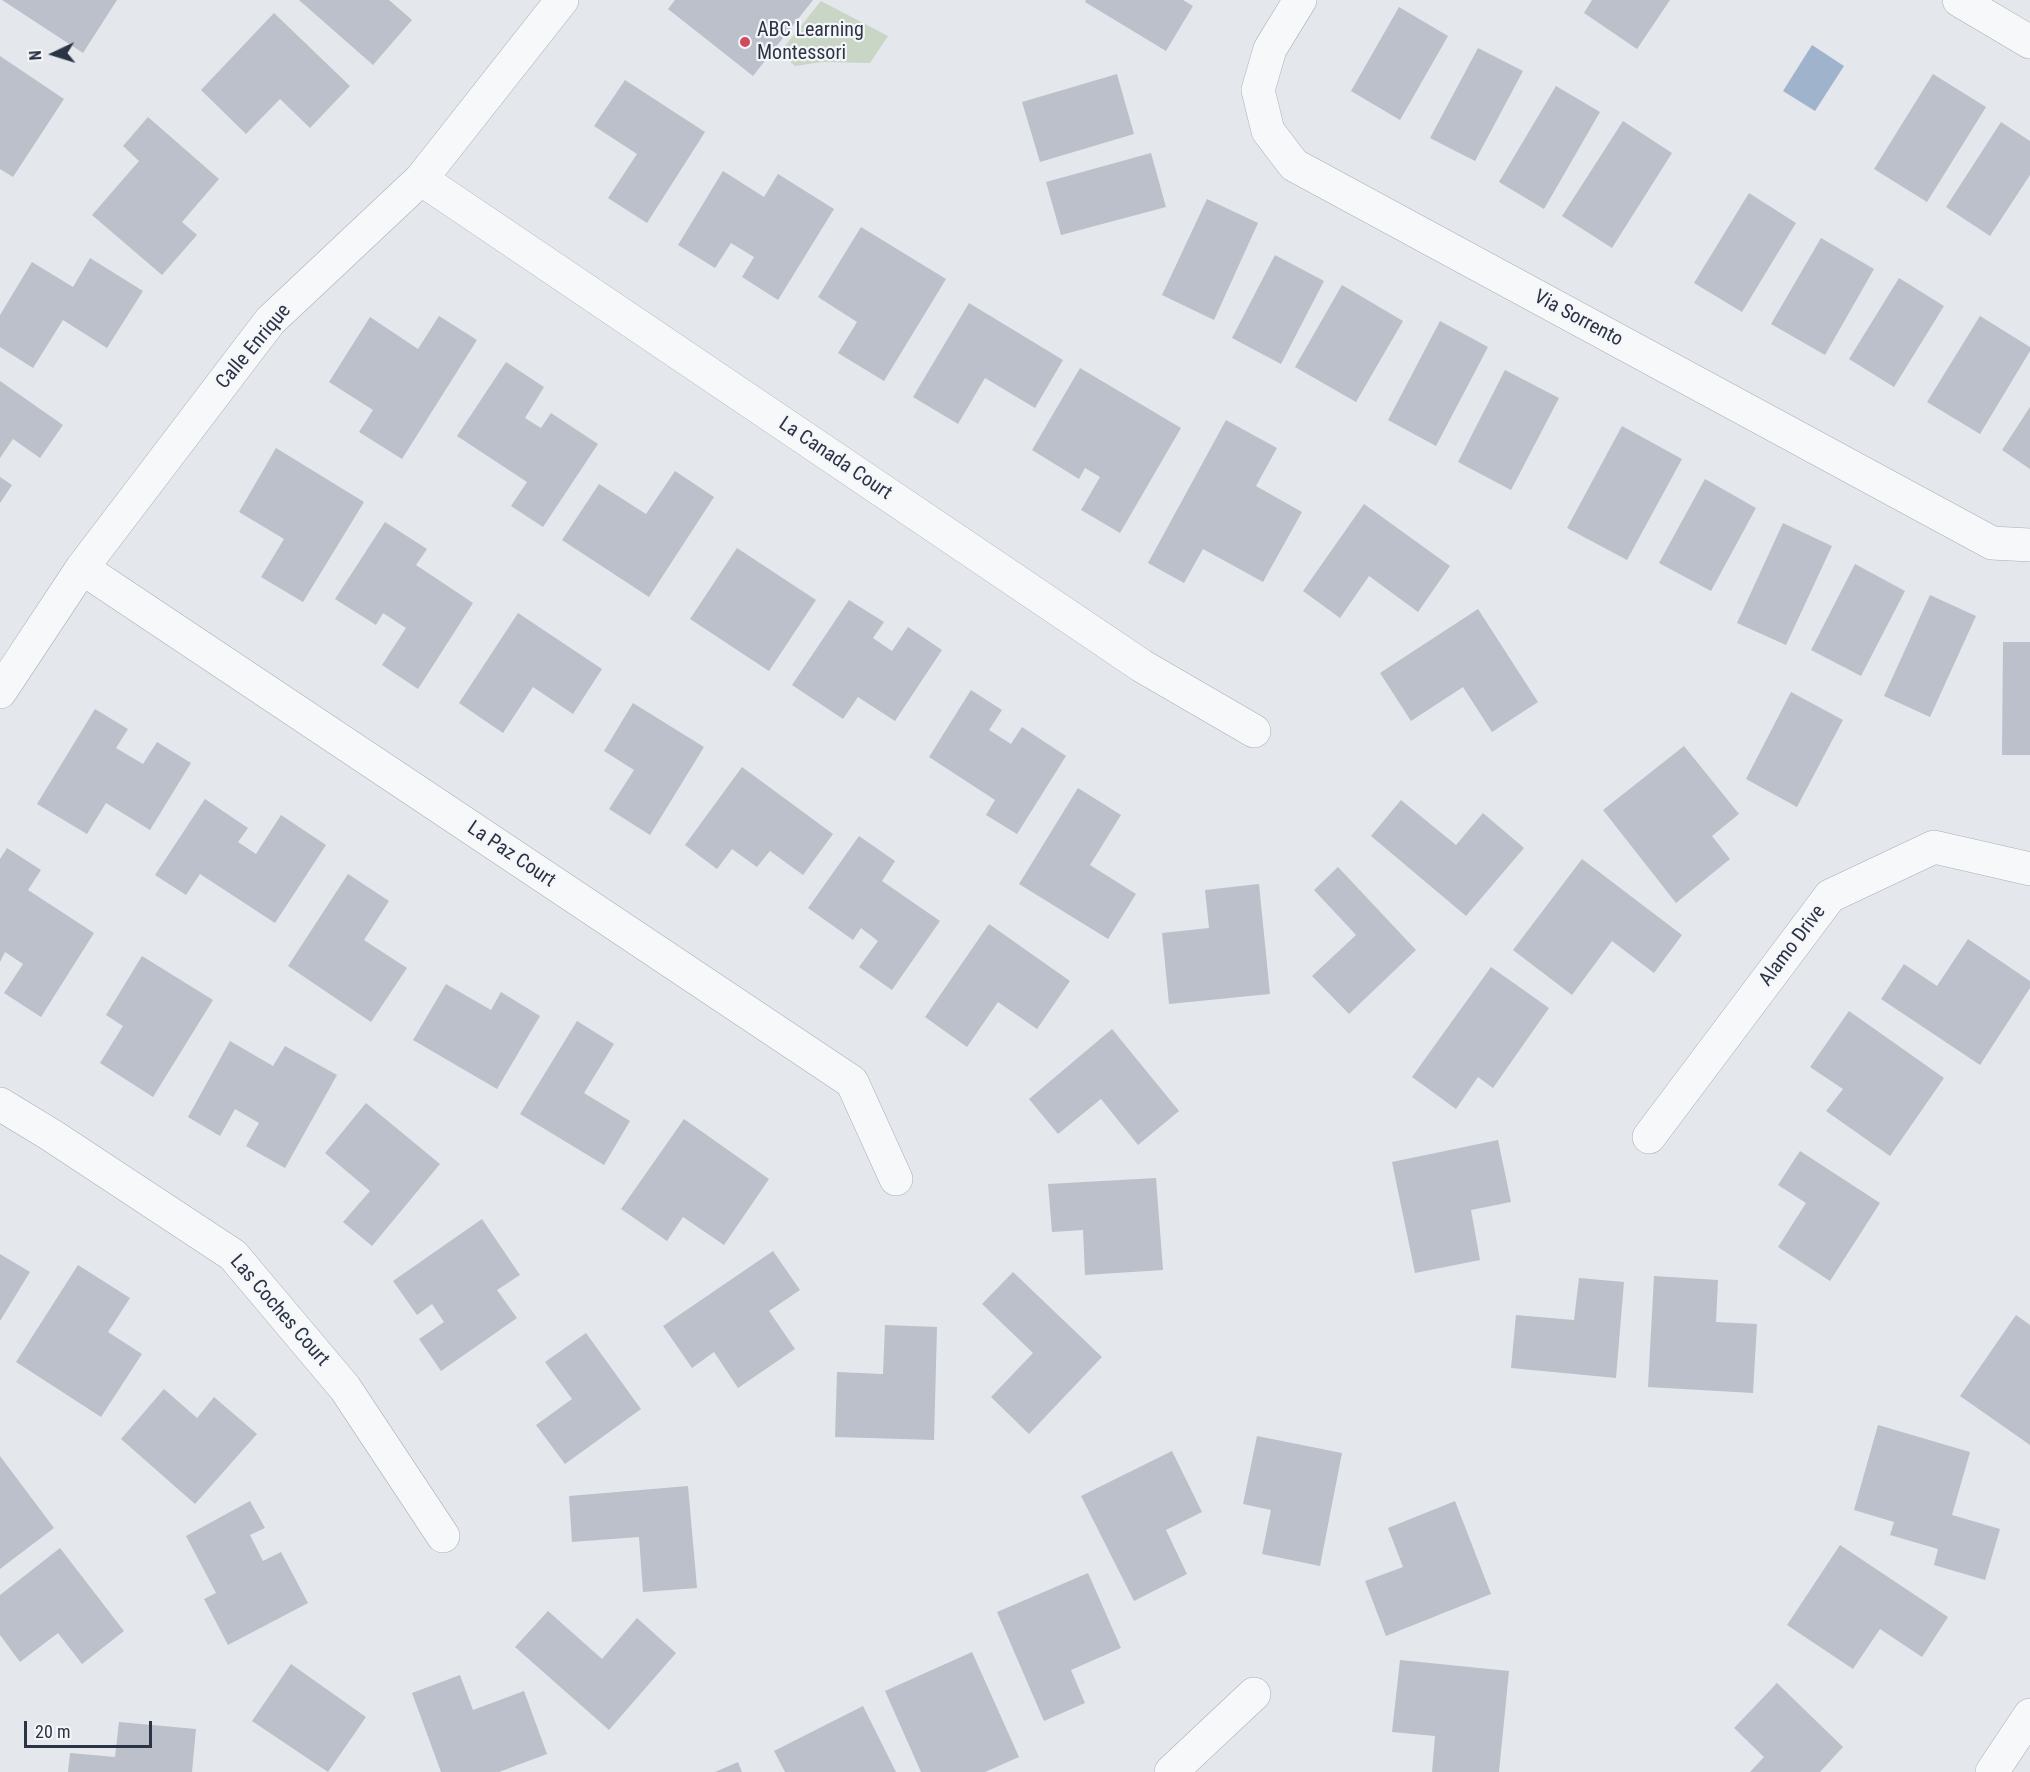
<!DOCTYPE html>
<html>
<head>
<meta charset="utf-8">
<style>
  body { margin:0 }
  #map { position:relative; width:2030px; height:1772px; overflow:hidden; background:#e4e7ec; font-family:"Roboto Condensed",sans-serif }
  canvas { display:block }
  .north { position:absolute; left:24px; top:24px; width:60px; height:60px; -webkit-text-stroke:4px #f4f6f9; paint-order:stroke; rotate:266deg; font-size:16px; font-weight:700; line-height:24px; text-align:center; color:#2b3445 }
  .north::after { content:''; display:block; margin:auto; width:21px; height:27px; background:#2b3445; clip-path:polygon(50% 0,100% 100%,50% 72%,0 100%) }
  .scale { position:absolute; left:24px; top:1721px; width:128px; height:27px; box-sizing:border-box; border:3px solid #2b3445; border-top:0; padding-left:8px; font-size:18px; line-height:21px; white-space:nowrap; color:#2b3445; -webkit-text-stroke:4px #f4f6f9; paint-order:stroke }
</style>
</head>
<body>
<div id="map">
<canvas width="2030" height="1772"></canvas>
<div class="north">N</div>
<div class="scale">20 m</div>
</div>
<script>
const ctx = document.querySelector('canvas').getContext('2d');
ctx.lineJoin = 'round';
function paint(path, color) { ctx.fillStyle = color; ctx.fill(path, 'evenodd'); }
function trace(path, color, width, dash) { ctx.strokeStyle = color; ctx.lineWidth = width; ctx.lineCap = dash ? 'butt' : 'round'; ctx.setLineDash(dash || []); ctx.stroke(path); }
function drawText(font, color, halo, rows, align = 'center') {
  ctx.font = font + ' "Roboto Condensed",sans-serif'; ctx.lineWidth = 4.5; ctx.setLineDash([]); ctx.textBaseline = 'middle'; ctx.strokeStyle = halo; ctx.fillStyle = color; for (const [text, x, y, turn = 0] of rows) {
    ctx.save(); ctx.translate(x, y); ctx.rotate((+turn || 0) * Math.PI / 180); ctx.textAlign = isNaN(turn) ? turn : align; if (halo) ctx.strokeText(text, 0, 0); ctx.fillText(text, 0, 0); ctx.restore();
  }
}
const green = new Path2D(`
  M821,1L888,36L870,63L822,62L795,66L780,52Z`);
const water = new Path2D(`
  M1812,45L1844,66L1815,111L1783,91Z`);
const building = new Path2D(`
  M2,0H117L83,53Z
  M299,0H389L412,20L373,65Z
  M675,0H813L753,76L668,9Z
  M1086,0H1183L1193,6L1166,51L1085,2Z
  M1592,0H1670L1637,49L1584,13Z
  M1399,7L1448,36L1400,120L1351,91Z
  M274,13L350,86L310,128L280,99L246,134L201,90Z
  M1478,48L1523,71L1475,161L1430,138Z
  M0,56L64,99L13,177L0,169Z
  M1117,74L1134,134L1040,162L1022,102Z
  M1933,74L1986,107L1927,202L1874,169Z
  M625,80L705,132L647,223L608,198L637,154L594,126Z
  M1556,86L1600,112L1544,209L1499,182Z
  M148,117L219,179L182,222L197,235L162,275L92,215L139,161L123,146Z
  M1623,121L1672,153L1612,248L1562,216Z
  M2001,122L2030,141V175L1990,236L1946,207Z
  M1151,153L1166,207L1061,235L1046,182Z
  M723,171L764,197L778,174L834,209L778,300L742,277L754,257L731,243L715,268L678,245Z
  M1749,193L1796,223L1742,312L1694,283Z
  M1207,199L1258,223L1214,320L1162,295Z
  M861,227L946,279L884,381L838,353L857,322L818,297Z
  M1821,238L1874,269L1825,355L1771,324Z
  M1275,255L1324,281L1281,364L1232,338Z
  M90,258L143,291L107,348L63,320L33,368L0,347V315L32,262L73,287Z
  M1899,278L1944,306L1894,387L1849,359Z
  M1342,285L1403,321L1356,402L1295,367Z
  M969,303L1063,360L1035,408L985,378L958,424L913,397Z
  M439,316L477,340L402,459L359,432L373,410L329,382L370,317L418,349Z
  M1980,316L2030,347V351L1980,434L1927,402Z
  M1440,321L1488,347L1436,446L1388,420Z
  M506,362L544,387L525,418L541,428L551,413L598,444L543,527L511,506L527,482L457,436Z
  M1080,368L1181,428L1120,533L1081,510L1100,477L1085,468L1079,479L1032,450Z
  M1505,370L1559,398L1511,490L1458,462Z
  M0,381L63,425L40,458L13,439L0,458Z
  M2030,407V469L2002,450Z
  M1226,420L1277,448L1256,486L1302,512L1263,582L1203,549L1184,583L1148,563Z
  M1622,426L1682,459L1627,560L1567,528Z
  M276,448L364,502L303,602L261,577L284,539L239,512Z
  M675,471L714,497L649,597L562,540L599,484L646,514Z
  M0,477L12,485L0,503Z
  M1705,479L1756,508L1711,591L1659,563Z
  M1364,504L1450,566L1418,612L1369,576L1340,618L1303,591Z
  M385,522L427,549L416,565L473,603L418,689L382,665L406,628L383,613L376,625L335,599Z
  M1783,523L1832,546L1786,645L1737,623Z
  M737,548L816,600L769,671L690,619Z
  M1855,564L1905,591L1861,676L1811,650Z
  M1930,595L1976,616L1930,717L1884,696Z
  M849,600L884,622L873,638L892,651L908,627L942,650L895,721L858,697L843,719L792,685Z
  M1478,609L1538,702L1492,732L1463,687L1411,721L1380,673Z
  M518,613L602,669L573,714L533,687L503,733L459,703Z
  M2003,642H2030V755H2002Z
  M971,690L1002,710L989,730L1011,744L1022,727L1066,756L1017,834L986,815L995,800L929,757Z
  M1791,692L1843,720L1797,807L1746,779Z
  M633,703L704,747L650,835L609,809L634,770L604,751Z
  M95,709L128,729L116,748L143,764L157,742L191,763L150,830L106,803L87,834L37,804Z
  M1684,746L1739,814L1712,836L1730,859L1676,903L1603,810Z
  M742,767L833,834L803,875L770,851L757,867L732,849L717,869L685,845Z
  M1078,788L1121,815L1090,865L1136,894L1108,939L1019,884Z
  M205,799L248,828L238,842L256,854L281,815L326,845L275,923L200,874L186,895L155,875Z
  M1401,800L1456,845L1483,813L1524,848L1466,916L1371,836Z
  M859,836L895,861L882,881L940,921L892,990L859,967L878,941L861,928L853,940L808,908Z
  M7,848L41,870L28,890L94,933L41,1017L4,993L23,964L5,952L0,962V859Z
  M1582,859L1682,935L1654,973L1612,941L1572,995L1513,950Z
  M1338,867L1416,950L1349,1014L1312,976L1356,935L1314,890Z
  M348,874L389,901L364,940L407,968L371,1022L288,966Z
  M1259,884L1270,994L1169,1004L1162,933L1209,928L1205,890Z
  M989,924L1070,981L1037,1029L998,1002L967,1047L925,1017Z
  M1968,939L2030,981V988L1980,1065L1881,999L1904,964L1937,986Z
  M142,956L213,1000L153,1097L100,1063L123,1026L106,1015Z
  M1491,967L1549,1008L1493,1088L1478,1077L1456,1109L1412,1077Z
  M446,984L491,1010L501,992L540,1016L497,1089L413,1040Z
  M1849,1011L1944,1078L1890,1156L1826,1111L1843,1089L1810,1067Z
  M577,1021L614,1044L584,1093L630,1121L604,1165L520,1114Z
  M1112,1029L1179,1111L1138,1145L1101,1099L1058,1134L1029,1099Z
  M230,1041L273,1066L285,1046L337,1075L285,1168L246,1146L259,1123L235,1109L220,1136L188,1117Z
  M366,1103L440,1164L372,1246L343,1222L370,1191L325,1153Z
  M684,1119L769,1179L724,1245L683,1217L667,1241L621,1209Z
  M1498,1140L1511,1202L1471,1210L1480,1260L1415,1273L1392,1162Z
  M1800,1151L1880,1203L1830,1281L1778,1247L1806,1203L1778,1185Z
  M1156,1178L1163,1270L1085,1275L1083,1230L1052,1232L1048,1184Z
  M482,1219L520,1275L497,1290L517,1318L441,1371L419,1339L444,1322L432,1304L417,1315L393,1281Z
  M773,1251L800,1290L769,1311L795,1349L738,1388L714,1352L692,1368L663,1326Z
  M0,1254L30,1272L0,1321Z
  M78,1265L130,1298L108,1332L142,1354L101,1417L16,1362Z
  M1013,1272L1102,1357L1029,1434L991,1397L1033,1353L982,1304Z
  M1654,1276L1718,1280L1716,1322L1757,1324L1753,1393L1648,1387Z
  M1579,1278L1624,1282L1616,1378L1511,1368L1516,1315L1574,1320Z
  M2016,1315L2030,1325V1445L1960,1396Z
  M885,1325L937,1327L934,1440L835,1437L837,1372L883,1374Z
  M586,1333L641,1409L565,1464L536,1425L572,1399L545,1362Z
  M164,1389L197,1418L214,1397L257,1434L195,1504L121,1439Z
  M1878,1425L1970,1452L1952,1515L2000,1529L1985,1580L1934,1565L1938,1549L1890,1535L1894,1522L1854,1510Z
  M1257,1436L1342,1453L1320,1566L1262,1554L1271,1510L1243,1504Z
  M1172,1451L1202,1512L1166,1530L1187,1574L1134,1601L1081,1496Z
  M0,1456L54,1528L0,1569Z
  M688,1486L697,1588L643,1592L639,1537L572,1542L569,1496Z
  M250,1501L265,1528L250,1535L263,1561L281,1552L308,1603L228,1645L204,1599L216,1593L186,1536Z
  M1455,1501L1491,1594L1386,1636L1365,1581L1403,1567L1388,1528Z
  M1840,1545L1948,1617L1922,1657L1880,1629L1853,1669L1787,1625Z
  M60,1548L124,1631L82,1664L58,1633L20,1662L0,1635V1595Z
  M1088,1573L1121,1648L1071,1670L1085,1703L1044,1721L997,1612Z
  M548,1611L602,1659L637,1618L676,1653L609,1730L515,1647Z
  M972,1652L1019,1757L985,1772H921L885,1691Z
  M1400,1660L1509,1671L1499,1772H1432L1435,1736L1392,1732Z
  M291,1664L366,1717L328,1772L252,1721Z
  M460,1675L473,1710L524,1691L547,1754L499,1772H441L412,1693Z
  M1777,1683L1843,1747L1820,1772H1750L1764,1757L1734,1728Z
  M863,1706L896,1772H785L774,1751Z
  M119,1722L196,1729L192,1772H68L70,1753L115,1757Z
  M738,1762L742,1772H715Z`);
const minor = new Path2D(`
  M1300,0L1270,49L1258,90L1268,131L1294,165L1992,543L2030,545
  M1959,0L2030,42
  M421,179L1142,666L1254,731
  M82,568L852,1082L896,1179
  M0,692L82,568L270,321L421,179L562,0
  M0,1104L51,1135L233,1255L345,1388L443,1536
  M1649,1137L1830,896L1934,847L2030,869
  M1171,1772L1254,1694
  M1992,1772L2030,1715`);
const markers = [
  [745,42,6,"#d1495b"]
];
const poiNames = [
  ["ABC Learning",757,31],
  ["Montessori",757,54]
];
const streetNames = [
  ["Via Sorrento",1578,319,28],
  ["Calle Enrique",254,347,-50],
  ["La Canada Court",835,459,34],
  ["La Paz Court",511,855,34],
  ["Alamo Drive",1793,946,-53],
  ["Las Coches Court",279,1311,49]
];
paint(green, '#c9d6c5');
paint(water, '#9fb4cc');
paint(building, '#bbc0ca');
trace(minor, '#a9aeb7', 34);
trace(minor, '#f7f8fa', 33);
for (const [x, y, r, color] of markers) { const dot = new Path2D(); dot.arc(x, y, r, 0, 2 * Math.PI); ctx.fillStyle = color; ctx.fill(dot); trace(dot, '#f4f6f9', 2); }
drawText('20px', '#2b3445', '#f4f6f9', poiNames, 'left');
drawText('20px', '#2b3445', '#f4f6f9', streetNames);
</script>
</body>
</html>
